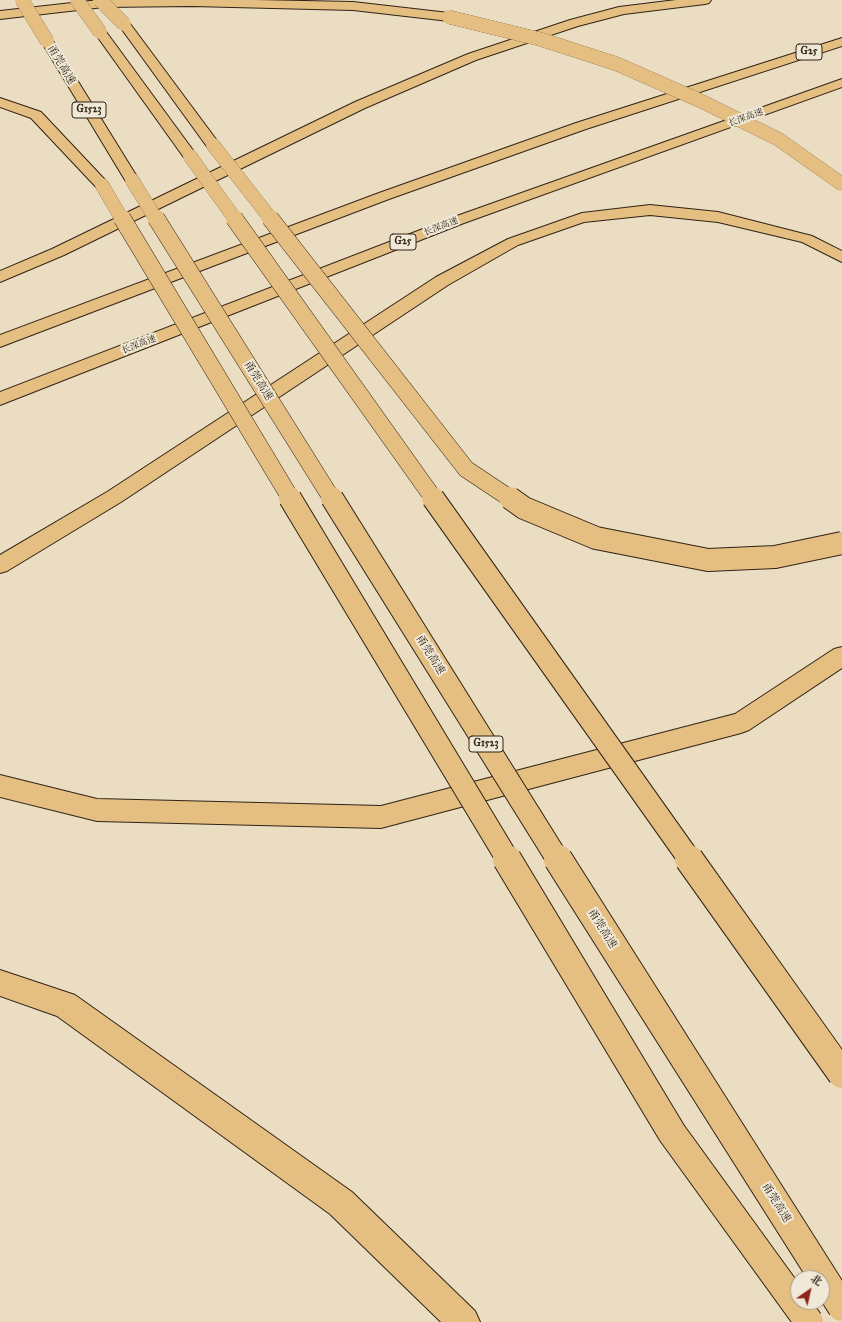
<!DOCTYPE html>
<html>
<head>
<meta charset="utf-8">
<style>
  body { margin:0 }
  #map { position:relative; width:842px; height:1322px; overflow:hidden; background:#eaddc2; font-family:"IM FELL Great Primer","Noto Serif SC",serif }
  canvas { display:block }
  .north { position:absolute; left:790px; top:1270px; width:40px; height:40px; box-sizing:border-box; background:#f1e9d7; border:1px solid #a49a8a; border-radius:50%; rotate:34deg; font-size:11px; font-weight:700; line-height:16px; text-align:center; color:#302316 }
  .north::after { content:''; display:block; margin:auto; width:14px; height:18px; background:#8f2418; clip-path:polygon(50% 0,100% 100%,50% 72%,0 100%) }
</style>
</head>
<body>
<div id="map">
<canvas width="842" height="1322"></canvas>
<div class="north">北</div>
</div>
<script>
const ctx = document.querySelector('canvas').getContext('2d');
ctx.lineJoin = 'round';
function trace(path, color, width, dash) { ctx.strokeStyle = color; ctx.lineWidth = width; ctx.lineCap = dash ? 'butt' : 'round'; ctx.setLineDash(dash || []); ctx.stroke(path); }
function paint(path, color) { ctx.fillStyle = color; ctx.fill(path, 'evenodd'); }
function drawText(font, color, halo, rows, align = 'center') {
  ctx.font = font + ' "IM FELL Great Primer","Noto Serif SC",serif'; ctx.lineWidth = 4; ctx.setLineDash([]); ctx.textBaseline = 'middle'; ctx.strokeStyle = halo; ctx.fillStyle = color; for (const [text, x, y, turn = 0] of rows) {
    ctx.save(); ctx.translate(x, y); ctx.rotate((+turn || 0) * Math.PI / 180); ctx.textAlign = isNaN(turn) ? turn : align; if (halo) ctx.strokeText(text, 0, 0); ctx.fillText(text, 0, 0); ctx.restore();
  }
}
const highway = new Path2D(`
  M99,0H255L353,2L449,13L453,14L455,17L453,20L449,21L353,10L192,6L104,7L0,19V11Z
  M676,0H711L709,3L705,4L624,14L578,26L476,60L365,108L64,255L0,282V271L52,249L355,102L468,54L570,20L619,7Z
  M124,20L128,21L218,142L220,145L218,148L213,149L208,148L118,24L120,21Z
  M100,28L104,29L195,153L197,156L195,159L190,160L185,159L94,32L96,29Z
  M47,37L51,38L53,41L139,180L137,183L132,184L127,183L125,180L41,41L43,38Z
  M842,38V46L586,129L389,199L0,347V335L379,193L576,123Z
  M842,79V87L464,223L0,405V392L454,217Z
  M0,98L41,112L107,182L109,185L107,188L102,189L97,188L31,118L0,107Z
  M650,205L718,212L812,236L842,251V262L802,242L718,222L650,215L584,222L518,245L448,285L121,502L7,571L0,573V555L107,492L436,277L508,239L582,213Z
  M842,647V668L749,730L741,733L381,828L97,821L0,797V775L97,799L381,806L735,714L834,649Z
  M0,970L75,995L352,1192L475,1311L480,1322H441L330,1214L57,1016L0,996Z`);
const highwayBridgeFar3 = new Path2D(`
  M22,0L47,41
  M77,0L100,32
  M100,0L124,24
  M449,17L543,40L617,64L701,101L778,139L842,184
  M213,145L271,219
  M190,156L235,219
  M132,180L156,219
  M102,185L122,219`);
const highwayBridgeFar2 = new Path2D(`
  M122,218L291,499
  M156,218L332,499
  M234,218L434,499
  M270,218L466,469L511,499`);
const highwayBridgeFar1 = new Path2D(`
  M290,498L508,860
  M332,498L558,860
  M433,498L690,860
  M510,498L524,508L596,538L708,560L775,557L842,543`);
const highwayBridge = new Path2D(`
  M507,859L672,1133L809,1322
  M558,859L842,1307
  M689,859L842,1074`);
const farStreetnames = [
  ["长深高速",746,118,-20],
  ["长深高速",441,227,-21],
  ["长深高速",139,345,-21]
];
const shields = [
  [809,52,26],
  [89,110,34],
  [403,242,26],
  [486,744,34]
];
const shieldNames = [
  ["G25",809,52],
  ["G1523",89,110],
  ["G25",403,242],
  ["G1523",486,744]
];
const streetNames = [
  ["甬莞高速",61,65,59],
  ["甬莞高速",258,381,58],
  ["甬莞高速",430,655,58],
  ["甬莞高速",602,929,58],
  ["甬莞高速",776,1203,58]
];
trace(highway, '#302316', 2);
paint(highway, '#e5be81');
trace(highwayBridgeFar3, '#302316', 14, []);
trace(highwayBridgeFar2, '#302316', 18, []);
trace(highwayBridgeFar1, '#302316', 24, []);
trace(highwayBridge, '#302316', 30, []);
trace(highwayBridgeFar3, '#e5be81', 14);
trace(highwayBridgeFar2, '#e5be81', 17);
trace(highwayBridgeFar1, '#e5be81', 22);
trace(highwayBridge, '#e5be81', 28);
drawText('9px', '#302316', '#f1e9d7', farStreetnames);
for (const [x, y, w] of shields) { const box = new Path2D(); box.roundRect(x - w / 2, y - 8, w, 16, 3); ctx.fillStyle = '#f1e9d7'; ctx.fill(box); trace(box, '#302316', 1); }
drawText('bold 10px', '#302316', null, shieldNames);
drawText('11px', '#302316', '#f1e9d7', streetNames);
</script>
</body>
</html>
